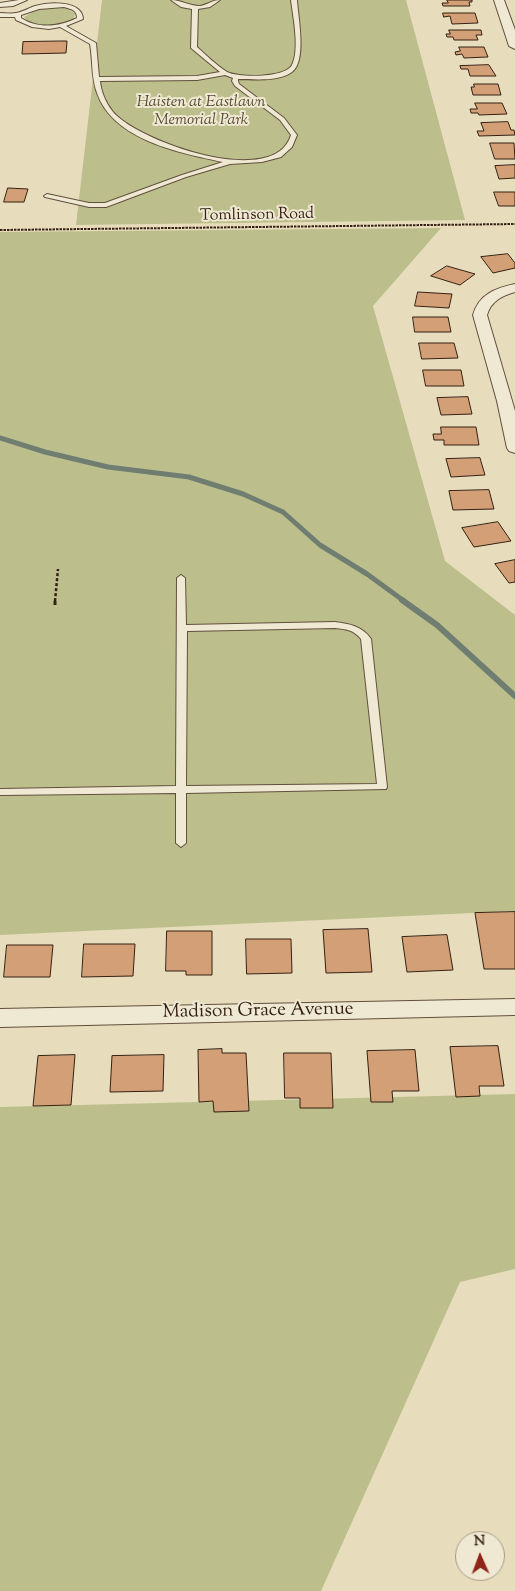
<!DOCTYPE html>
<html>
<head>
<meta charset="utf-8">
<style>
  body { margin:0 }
  #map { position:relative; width:515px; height:1591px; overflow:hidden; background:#e7ddbc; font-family:"Sorts Mill Goudy",serif }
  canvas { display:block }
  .north { position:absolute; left:455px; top:1531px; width:50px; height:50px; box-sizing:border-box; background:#efe9d3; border:1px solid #a59986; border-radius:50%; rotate:358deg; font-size:14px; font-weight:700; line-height:20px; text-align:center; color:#352013 }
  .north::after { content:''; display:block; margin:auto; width:18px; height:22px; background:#8f2418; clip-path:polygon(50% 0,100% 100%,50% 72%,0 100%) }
</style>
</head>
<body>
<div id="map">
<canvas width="515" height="1591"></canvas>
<div class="north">N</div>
</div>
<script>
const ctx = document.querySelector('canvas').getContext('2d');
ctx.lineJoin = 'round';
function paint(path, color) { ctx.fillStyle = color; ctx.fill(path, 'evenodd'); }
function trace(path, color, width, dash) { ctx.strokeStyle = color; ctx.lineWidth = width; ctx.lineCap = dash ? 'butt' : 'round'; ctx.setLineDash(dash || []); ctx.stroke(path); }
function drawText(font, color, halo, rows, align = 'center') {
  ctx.font = font + ' "Sorts Mill Goudy",serif'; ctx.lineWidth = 4; ctx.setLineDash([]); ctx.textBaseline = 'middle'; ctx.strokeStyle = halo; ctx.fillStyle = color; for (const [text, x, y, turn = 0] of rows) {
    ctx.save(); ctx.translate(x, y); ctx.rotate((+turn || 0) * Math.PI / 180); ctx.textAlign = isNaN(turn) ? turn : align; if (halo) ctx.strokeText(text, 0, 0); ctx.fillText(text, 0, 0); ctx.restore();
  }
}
const green = new Path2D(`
  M102,0H406L465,220L76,225Z
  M60,7L68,9L75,14L73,19C61,26 32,29 24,17L36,10Z
  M441,228L373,306L445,561L515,615V911L0,935V232Z
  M515,1094V1269L460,1282L321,1591H0V1107Z`);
const streamFar1 = new Path2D(`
  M0,438L45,452L108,467L189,477L243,494L283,512L320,545L367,574L404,601`);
const stream = new Path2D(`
  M402,600L437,625L515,696`);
const building = new Path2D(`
  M447,0H472V2H469L470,6H443L442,3H448Z
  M443,13H475L478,23L452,24L450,16L444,17Z
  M449,30H481L482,35H476L478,40H454L453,37H447L446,34H450Z
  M60,41H67L66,53L22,54L23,42Z
  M459,47H484L488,57L464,58L462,54L456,55L455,52L460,51Z
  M489,65L496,76H470L468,69H461L460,66Z
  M474,84H498L501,95H473L471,87H474Z
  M475,103H502L507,114L479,115L478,113H471L470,109H477Z
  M508,122L511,130H514L515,135L479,136L477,131H484L481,123Z
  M490,143H514L515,159H495Z
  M515,165V178L499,179L495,166Z
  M8,188L28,189L24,202H4Z
  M494,192H515V206H499Z
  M508,254L515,263V268L493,273L481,257Z
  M447,266L475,274L460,285L431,276Z
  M418,292L452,294L449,308L415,306Z
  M413,317H448L451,332H415Z
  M419,343H454L458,358L422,359Z
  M423,370H461L464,386H426Z
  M468,397L472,414L441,415L437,398Z
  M441,427H476L479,445H444V440H434L433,434H441Z
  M480,458L485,475L451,477L446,459Z
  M489,490L494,509L453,510L449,491Z
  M498,522L511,541L474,547L462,528Z
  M515,560V582L509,583L495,564Z
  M515,912V969H484L475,913Z
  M368,929L372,972L326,973L323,930Z
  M167,931H212V975H186V971H166Z
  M447,935L453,970L407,972L402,937Z
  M246,939H291L292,973L247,974Z
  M84,944H135L133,976L82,977Z
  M7,945H53L50,977H4Z
  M498,1046L504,1086H479L480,1096L456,1097L450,1047Z
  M222,1049V1053H246L249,1111L214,1112L213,1101L199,1102L198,1050Z
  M415,1050L419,1091H392L393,1102H371L367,1051Z
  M284,1053H331L333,1108H300V1098H285Z
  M75,1055L71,1105L33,1106L38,1056Z
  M164,1055L163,1091L110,1092L112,1056Z`);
const pathFar2 = new Path2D(`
  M0,230L515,224`);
const pathFar1 = new Path2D(`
  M55,601L58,569`);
const path = new Path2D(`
  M55,605V600`);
const lane = new Path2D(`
  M19,0H27L13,6L0,7V3Z
  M171,0C181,0 189,6 200,6C207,5 212,0 220,0L210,7L198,9L197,47C206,55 216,65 227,72C239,78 285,78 292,65C300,49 293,17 291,0H297C298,17 307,61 292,72C279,82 254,79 238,79V81L239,84L284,118L297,135L292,147L281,157L262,162L230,164L186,177L106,207H89L45,197L44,196L47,194L89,203H105L182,175L223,162C180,153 113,140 97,93C91,77 93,60 90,44L60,27L49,29L32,27L16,20L15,17H0V13C5,13 11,14 16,13C23,12 29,8 35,6C49,2 82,0 83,19L66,26L96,43L99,77L197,76L220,72L191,48L192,9L181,7ZM64,7C71,9 77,10 77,18C59,27 38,29 21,18V15L39,9ZM225,75L233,78L232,81L235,86L280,120L291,135C275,190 139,142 113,112C106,103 101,92 100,81L197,80Z
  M181,575L185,578L186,625L335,622C350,624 362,626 371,639L387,787L386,789L186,793V843L181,847L176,843V793L0,795V789L176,786L177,578ZM335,628C346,629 354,630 361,639L377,784L186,786L187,631Z`);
const street = new Path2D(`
  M494,0H504L515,30V49L509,46Z
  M515,284V292C502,296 491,301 487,315L515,411V453L509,451L507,448L497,401L473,315C479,294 496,288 515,284Z
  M515,999V1015L0,1027V1009Z`);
const farParknames = [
  ["Haisten at Eastlawn",201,103],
  ["Memorial Park",201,121]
];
const farStreetnames = [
  ["Tomlinson Road",257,216,-1]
];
const streetNames = [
  ["Madison Grace Avenue",258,1012,-1]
];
paint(green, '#bcbf8c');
trace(streamFar1, '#707e71', 5);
trace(stream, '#707e71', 6);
paint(building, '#d29f76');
trace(building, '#352013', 1);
trace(lane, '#624f3d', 2);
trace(street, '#624f3d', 2);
trace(pathFar2, '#352013', 2, [2.5, 1]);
trace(pathFar1, '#352013', 2.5, [3, 2]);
trace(path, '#352013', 3, [4, 2.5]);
paint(lane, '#efe9d3');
paint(street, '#efe9d3');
drawText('italic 16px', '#574831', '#efe9d3', farParknames);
drawText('16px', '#352013', '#efe9d3', farStreetnames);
drawText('19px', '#352013', '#efe9d3', streetNames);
</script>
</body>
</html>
